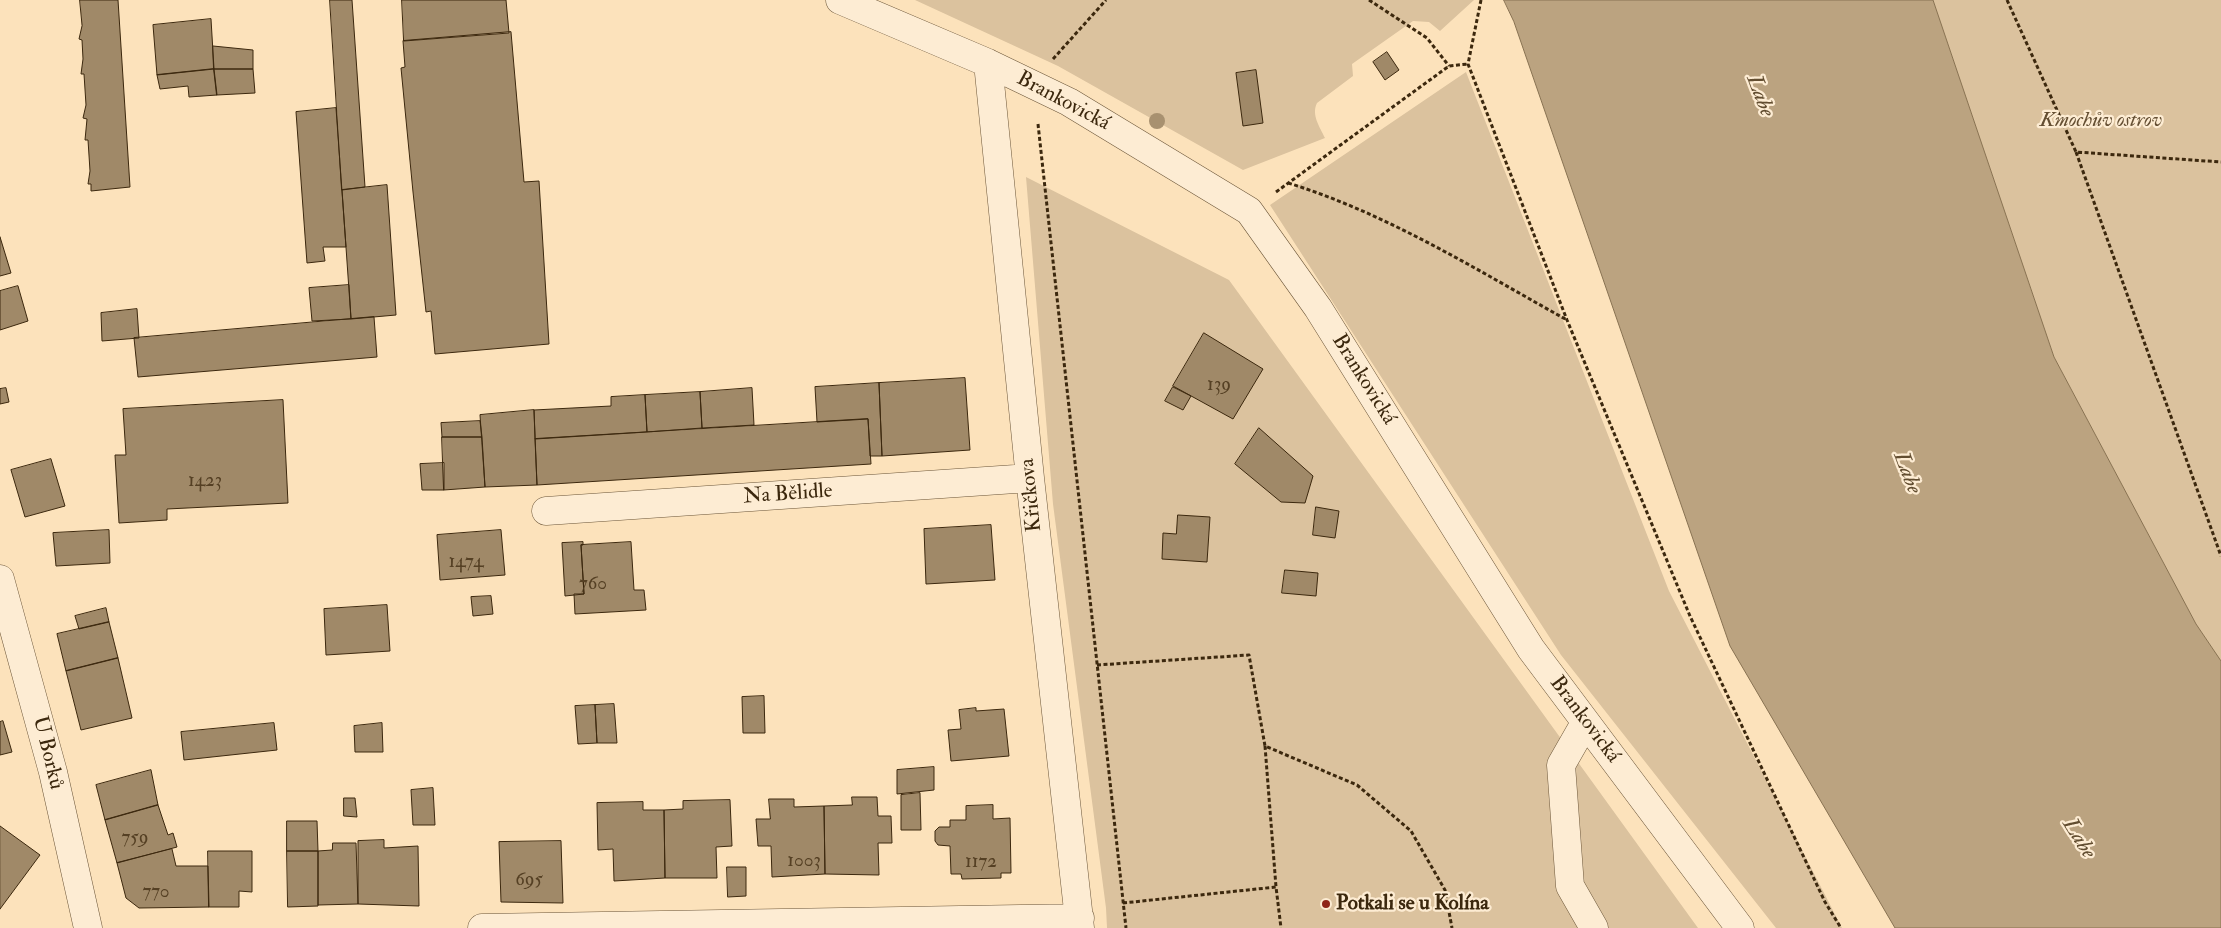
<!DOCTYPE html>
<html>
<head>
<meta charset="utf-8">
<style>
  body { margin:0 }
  canvas { display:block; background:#fce2bb }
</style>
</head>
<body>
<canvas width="2221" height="928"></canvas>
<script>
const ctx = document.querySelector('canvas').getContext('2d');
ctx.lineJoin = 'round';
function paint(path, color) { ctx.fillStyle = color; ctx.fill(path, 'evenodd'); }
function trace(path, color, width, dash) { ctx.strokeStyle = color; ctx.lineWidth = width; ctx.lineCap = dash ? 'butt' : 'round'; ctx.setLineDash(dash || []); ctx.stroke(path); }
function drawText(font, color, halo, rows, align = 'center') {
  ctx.font = font + ' "IM FELL Double Pica",serif'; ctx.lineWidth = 4.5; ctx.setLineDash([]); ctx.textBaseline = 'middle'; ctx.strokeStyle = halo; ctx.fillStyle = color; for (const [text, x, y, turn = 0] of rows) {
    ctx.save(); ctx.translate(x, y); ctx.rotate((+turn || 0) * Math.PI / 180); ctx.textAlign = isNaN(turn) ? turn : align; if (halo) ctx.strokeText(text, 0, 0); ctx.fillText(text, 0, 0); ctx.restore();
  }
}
const green = new Path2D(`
  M915,0H1474L1440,31L1429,22L1413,21L1352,64L1353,76L1317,103C1311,115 1320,127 1325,138L1243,170L1058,66Z
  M1933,0H2221V661L2196,624L2054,357Z
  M1466,72L1669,591L1842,928H1776L1561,655L1270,205Z
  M1026,177L1229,280L1698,928H1107L1106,908L1053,504Z`);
const water = new Path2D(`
  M1504,0H1933L2054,357L2196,624L2221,661V928H1895L1730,646L1514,22Z`);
const building = new Path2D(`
  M80,0H118L130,187L91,191V184H88L90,171L88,140H85L87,119L83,118L86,105L84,74H81L83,59L82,40L79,39L82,26Z
  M330,0H352L365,187L342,190Z
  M402,0H506L509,33L404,41Z
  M211,19L214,69L157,75L153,25Z
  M511,32L524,182L539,181L549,344L435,354L431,311L426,312L413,192L401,68L405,67L403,41Z
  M213,46L253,50V69H214Z
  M1387,52L1399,70L1385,80L1373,62Z
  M214,69H253L255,93L217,95Z
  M214,69L217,95L189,97L188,86L160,89L157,75Z
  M1256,70L1263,123L1243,126L1236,73Z
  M336,108L346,247H323L325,261L307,263L296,112Z
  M387,185L396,315L351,319L342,190Z
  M0,237L11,273L0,276Z
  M349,285L351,319L312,321L309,288Z
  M18,286L28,321L0,330V291Z
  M137,309L139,338L102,341L101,313Z
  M374,317L377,357L138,377L134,338Z
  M1204,333L1263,369L1233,419L1173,386Z
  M965,378L970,450L882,456L879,383Z
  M879,383L882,456H870L868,419L817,422L815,387Z
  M1173,387L1191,396L1183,410L1165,401Z
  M6,388L9,402L0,404V389Z
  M752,388L754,425L702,428L700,392Z
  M700,392L702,428L647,432L645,395Z
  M645,395L647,432L535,439L534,410L611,406V397Z
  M283,400L288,503L167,509V520L119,523L115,455H126L123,409Z
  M534,410L537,485L485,487L480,415Z
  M868,419L871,464L537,485L535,439Z
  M480,421L482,437H442L441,423Z
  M1259,428L1313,476L1305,503L1281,502L1235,464Z
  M442,437H482L485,487L444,490Z
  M51,459L65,506L25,517L11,470Z
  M444,463V490H422L420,464Z
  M1316,507L1339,511L1335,538L1313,535Z
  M1178,515L1210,517L1207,562L1162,559L1163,533L1176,534Z
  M991,525L995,580L926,584L924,529Z
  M109,530L110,563L56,566L53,533Z
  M501,530L505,575L440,580L437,535Z
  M583,542V545H581L584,594L565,596L562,543Z
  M631,542L634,590H644L646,610L575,614L574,594H584L581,545Z
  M1285,570L1318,573L1316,596L1282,593Z
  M491,596L493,614L473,616L471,597Z
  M387,605L390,651L326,655L324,609Z
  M106,608L109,622L79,629L75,616Z
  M109,622L118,658L66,671L57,634Z
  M118,658L132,718L81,730L66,671Z
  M764,696L765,733H743L742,697Z
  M614,704L617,743H597L595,705Z
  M595,705L597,743L578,744L575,706Z
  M976,708V711L1004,709L1009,756L951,761L948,730L961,729L959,710Z
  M3,721L12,752L0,755V722Z
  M274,723L277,750L184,760L181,732Z
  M382,723L383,752H355L354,726Z
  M934,767V790L897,794V770Z
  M151,770L158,805L105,820L96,785Z
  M433,788L435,825H413L411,790Z
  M920,793L921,830H901V795Z
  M852,797H877L878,816H891L892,843H878L879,875L825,874L824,806L852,805Z
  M344,798H355L357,817L344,816Z
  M769,799H794V807L824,806L825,874L772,877L771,846H758L756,819H770Z
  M730,800L732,846L716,847L717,878H665L664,810L683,809V801Z
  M643,802V810H664L665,878L614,881L613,849L598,850L597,803Z
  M158,805L168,835L173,833L177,847L117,863L105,820Z
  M993,805V819L1010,818L1011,873H1001V878L962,879L961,874H951L950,846L938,845L935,841V831L939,827H950V820H966V806Z
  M287,821H317L318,851H287Z
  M0,826L40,855L0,909Z
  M384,840V848L418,846L419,906L358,904V841Z
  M561,841L563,903L501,902L499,842Z
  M333,843H356L358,904L318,905V851L332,850Z
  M172,849L176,866H208L209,907L139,908L126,898L117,863Z
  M208,851H252V892L239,891V907H209Z
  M287,851H318V906L288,907Z
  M727,867H746V896L728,897Z`);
const path = new Path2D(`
  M1369,0L1427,38L1449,66
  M1481,0L1468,64L1567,320L1690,616L1825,902L1841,928
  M2007,0L2076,152L2221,162
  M1053,59L1106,0
  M1038,124L1126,928
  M2076,152L2221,556
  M1288,183C1386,213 1477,270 1567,320
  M1276,192L1449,66L1468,64
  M1097,665L1249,655L1265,746L1357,785L1411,831L1445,890L1452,928
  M1265,746L1276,887
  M1123,903L1276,887L1281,928`);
const minor = new Path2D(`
  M840,0L988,63L1069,102L1249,211L1318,308L1531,649L1740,928
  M988,63L1030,478L1080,928
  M546,511L1030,478
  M0,579L53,772L88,928
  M1585,723L1561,765L1570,886L1594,928
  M482,928L1080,918`);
const trees = [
  [1157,121]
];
const markers = [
  [1326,904,5,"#8f2418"]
];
const numberNames = [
  ["139",1219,386],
  ["1423",205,482],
  ["1474",466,563],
  ["760",593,585],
  ["759",135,839],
  ["1003",804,862],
  ["1172",981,863],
  ["695",529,881],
  ["770",156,893]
];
const streetNames = [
  ["Brankovická",1063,102,28],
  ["Brankovická",1363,380,58],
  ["Na Bělidle",788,495,-4],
  ["Křičkova",1032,495,-96],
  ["Brankovická",1584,720,53],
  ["U Borků",47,753,76]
];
const parkNames = [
  ["Kmochův ostrov",2101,121]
];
const poiNames = [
  ["Potkali se u Kolína",1336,904]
];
const waterNames = [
  ["Labe",1759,96,69],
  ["Labe",1906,473,69],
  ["Labe",2078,839,58]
];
paint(green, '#dbc29e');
paint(water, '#bba380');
trace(water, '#887252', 1);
paint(building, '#a08968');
trace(building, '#3c280e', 1);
trace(minor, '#6c5639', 29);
trace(path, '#3c280e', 3, [4, 2.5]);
trace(minor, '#fdecd3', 28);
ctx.fillStyle = '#a89170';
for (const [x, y] of trees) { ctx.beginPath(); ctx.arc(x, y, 8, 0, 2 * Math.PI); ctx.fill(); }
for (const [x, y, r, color] of markers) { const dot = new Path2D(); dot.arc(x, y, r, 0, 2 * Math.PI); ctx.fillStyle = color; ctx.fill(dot); trace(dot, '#fdecd3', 2); }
drawText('19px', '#554024', null, numberNames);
drawText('21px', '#3c280e', '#fdecd3', streetNames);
drawText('italic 21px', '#644e32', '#fdecd3', parkNames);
drawText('bold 21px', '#3c280e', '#fdecd3', poiNames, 'left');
drawText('italic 22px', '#624d30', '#fdecd3', waterNames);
</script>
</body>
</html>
